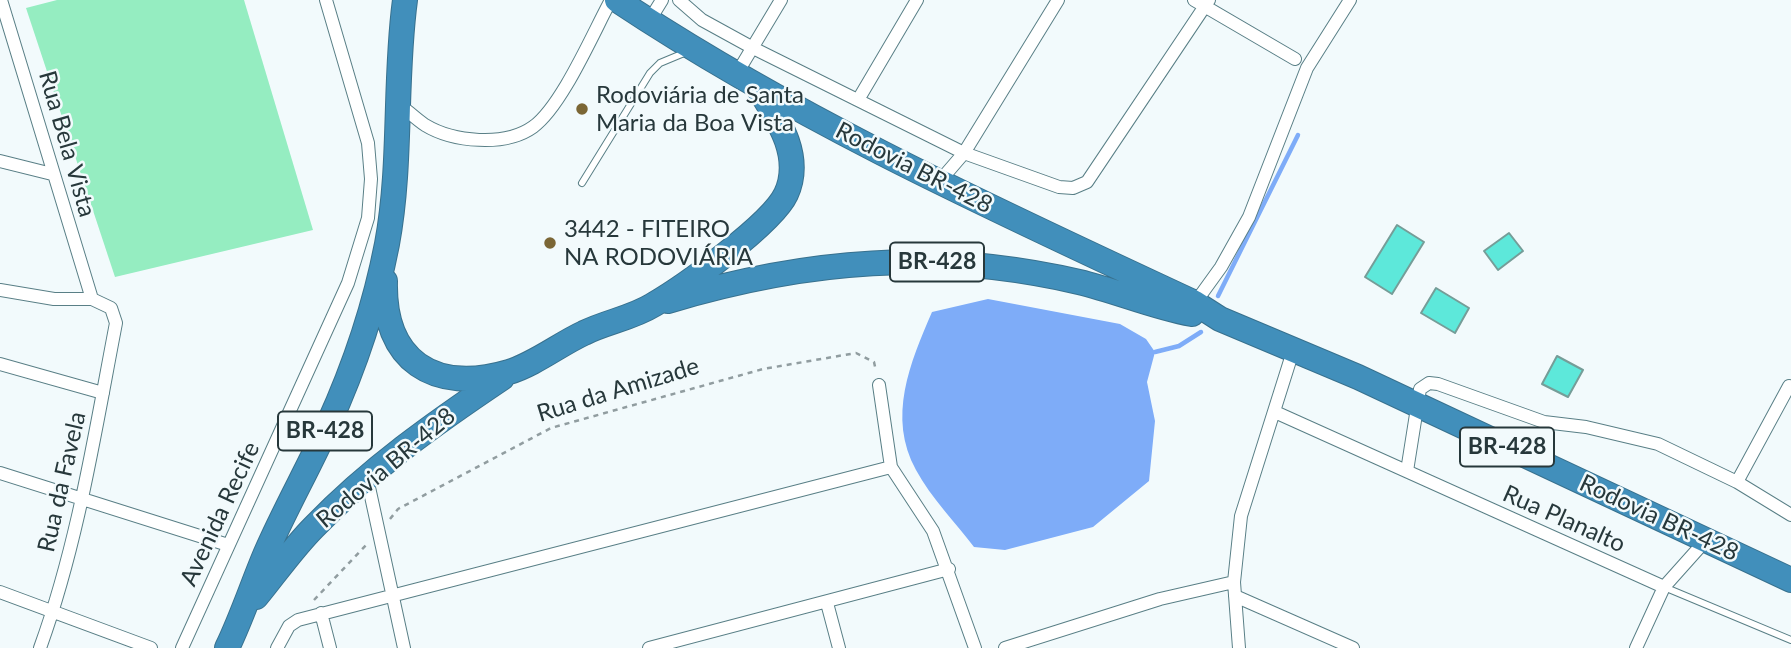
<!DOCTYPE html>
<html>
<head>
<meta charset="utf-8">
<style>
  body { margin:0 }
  canvas { display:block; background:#f2fafc }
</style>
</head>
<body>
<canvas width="1791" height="648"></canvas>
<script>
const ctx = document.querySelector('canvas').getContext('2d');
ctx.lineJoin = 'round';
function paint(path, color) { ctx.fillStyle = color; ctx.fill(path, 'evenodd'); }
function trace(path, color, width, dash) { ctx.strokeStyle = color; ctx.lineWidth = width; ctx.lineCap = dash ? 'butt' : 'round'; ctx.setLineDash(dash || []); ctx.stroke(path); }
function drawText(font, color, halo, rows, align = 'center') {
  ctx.font = font + ' Lato,sans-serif'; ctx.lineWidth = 5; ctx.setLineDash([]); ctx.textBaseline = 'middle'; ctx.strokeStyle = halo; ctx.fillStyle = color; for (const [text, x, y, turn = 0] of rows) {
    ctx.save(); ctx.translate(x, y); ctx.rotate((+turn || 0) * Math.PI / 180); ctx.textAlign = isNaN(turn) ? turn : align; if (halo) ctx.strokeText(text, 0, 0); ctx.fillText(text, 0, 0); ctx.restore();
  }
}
const green = new Path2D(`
  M57,0H244L313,230L115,277L26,8Z`);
const water = new Path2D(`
  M988,299L1120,324L1146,339L1155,352L1147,382L1155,421L1149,481L1093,527L1005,550L974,547C956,523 931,498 916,470C887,417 910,363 932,312Z`);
const stream = new Path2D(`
  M1218,296L1298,135
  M1155,352L1179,346L1201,332`);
const building = new Path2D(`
  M1397,225L1424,242L1392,294L1365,277Z
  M1509,233L1523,251L1498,270L1484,251Z
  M1436,288L1469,308L1455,333L1421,313Z
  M1557,356L1583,370L1568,397L1542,384Z`);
const path = new Path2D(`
  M390,519L398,509L551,428L763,369L856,353L874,362L876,371
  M314,600L367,544`);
const lane = new Path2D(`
  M582,183L650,73L660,63L684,53
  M1664,587L1791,640`);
const street = new Path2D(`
  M1,0L92,299
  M679,0L702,20L753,48L964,153L1059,187L1073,188L1087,182L1209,0
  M1194,0L1295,59
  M649,21L662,0
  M736,75L781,0
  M858,100L917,0
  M400,105C408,111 416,119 425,125C453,142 505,147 533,127C562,106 593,33 611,0
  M0,161L52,174
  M939,182L964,153L1058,0
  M0,290L54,299H92L111,308L116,323C95,432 78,543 40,648
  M1195,303L1221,267L1249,217L1307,68L1350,0
  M0,364L103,393
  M879,385L891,467L933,531L975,648
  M1275,412L1664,587L1706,540
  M1407,471L1420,389L1429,383L1438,384L1544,422L1586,427L1658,444L1737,482L1791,515
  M0,473L228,545
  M367,478L404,648
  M1737,482L1789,386
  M0,592L151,648
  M1235,596L1353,648
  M827,603L839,648
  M321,613L330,648
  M182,648L348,283L368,218L371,179L368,143L326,0
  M277,648L289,626L298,620L891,467
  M649,648L949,569
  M1005,648L1160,599L1234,582
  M1239,648L1234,582L1241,516L1294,348
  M1636,648L1664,587`);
const highway = new Path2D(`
  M617,0C799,121 998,211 1195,303L1220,319L1358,377L1791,580
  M385,281C383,361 434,394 509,372C535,364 560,344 584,333C606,322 632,318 653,305C684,287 772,224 786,194C803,157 779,121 760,91
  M668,301C809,259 935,249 1079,282C1117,291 1153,307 1192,314
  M256,597C275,574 293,548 314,527C370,469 435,423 502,378
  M227,648C242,617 252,586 265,555C284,511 308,469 328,425C354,368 375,306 387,244C402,163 394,81 405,0`);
const markers = [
  [582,109,7,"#7b6635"],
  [550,243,7,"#7b6635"]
];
const shields = [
  [937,262,94],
  [325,431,94],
  [1507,447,94]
];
const shieldNames = [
  ["BR-428",937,262],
  ["BR-428",325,431],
  ["BR-428",1507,447]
];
const poiNames = [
  ["Rodoviária de Santa",596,95],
  ["Maria da Boa Vista",596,123],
  ["3442 - FITEIRO",564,229],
  ["NA RODOVIÁRIA",564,257]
];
const streetNames = [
  ["Rua Bela Vista",67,144,74],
  ["Rodovia BR-428",914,168,27],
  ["Rua da Amizade",618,390,-17],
  ["Rodovia BR-428",386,468,-40],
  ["Rua da Favela",62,482,-77],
  ["Avenida Recife",220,514,-65],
  ["Rodovia BR-428",1659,518,25],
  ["Rua Planalto",1564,519,24]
];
paint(green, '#95edc1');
paint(water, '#7eacf8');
trace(stream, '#7eacf8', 4.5);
paint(building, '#5de8da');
trace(building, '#759d98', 2);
trace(lane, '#597f86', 8);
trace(street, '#597f86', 14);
trace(highway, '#38718e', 26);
trace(path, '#919da0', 2.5, [5, 5]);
trace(lane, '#fff', 6);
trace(street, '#fff', 12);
trace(highway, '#418fbb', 24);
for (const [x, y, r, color] of markers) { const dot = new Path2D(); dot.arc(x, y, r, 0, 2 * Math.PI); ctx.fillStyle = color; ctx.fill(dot); trace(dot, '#f2fafc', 2.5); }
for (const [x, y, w] of shields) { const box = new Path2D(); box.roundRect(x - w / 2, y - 19.5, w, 39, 5); ctx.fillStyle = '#f2fafc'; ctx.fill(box); trace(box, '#27383b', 2); }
drawText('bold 23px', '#27383b', null, shieldNames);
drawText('24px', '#27383b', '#f2fafc', poiNames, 'left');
drawText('24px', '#27383b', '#f2fafc', streetNames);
</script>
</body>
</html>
